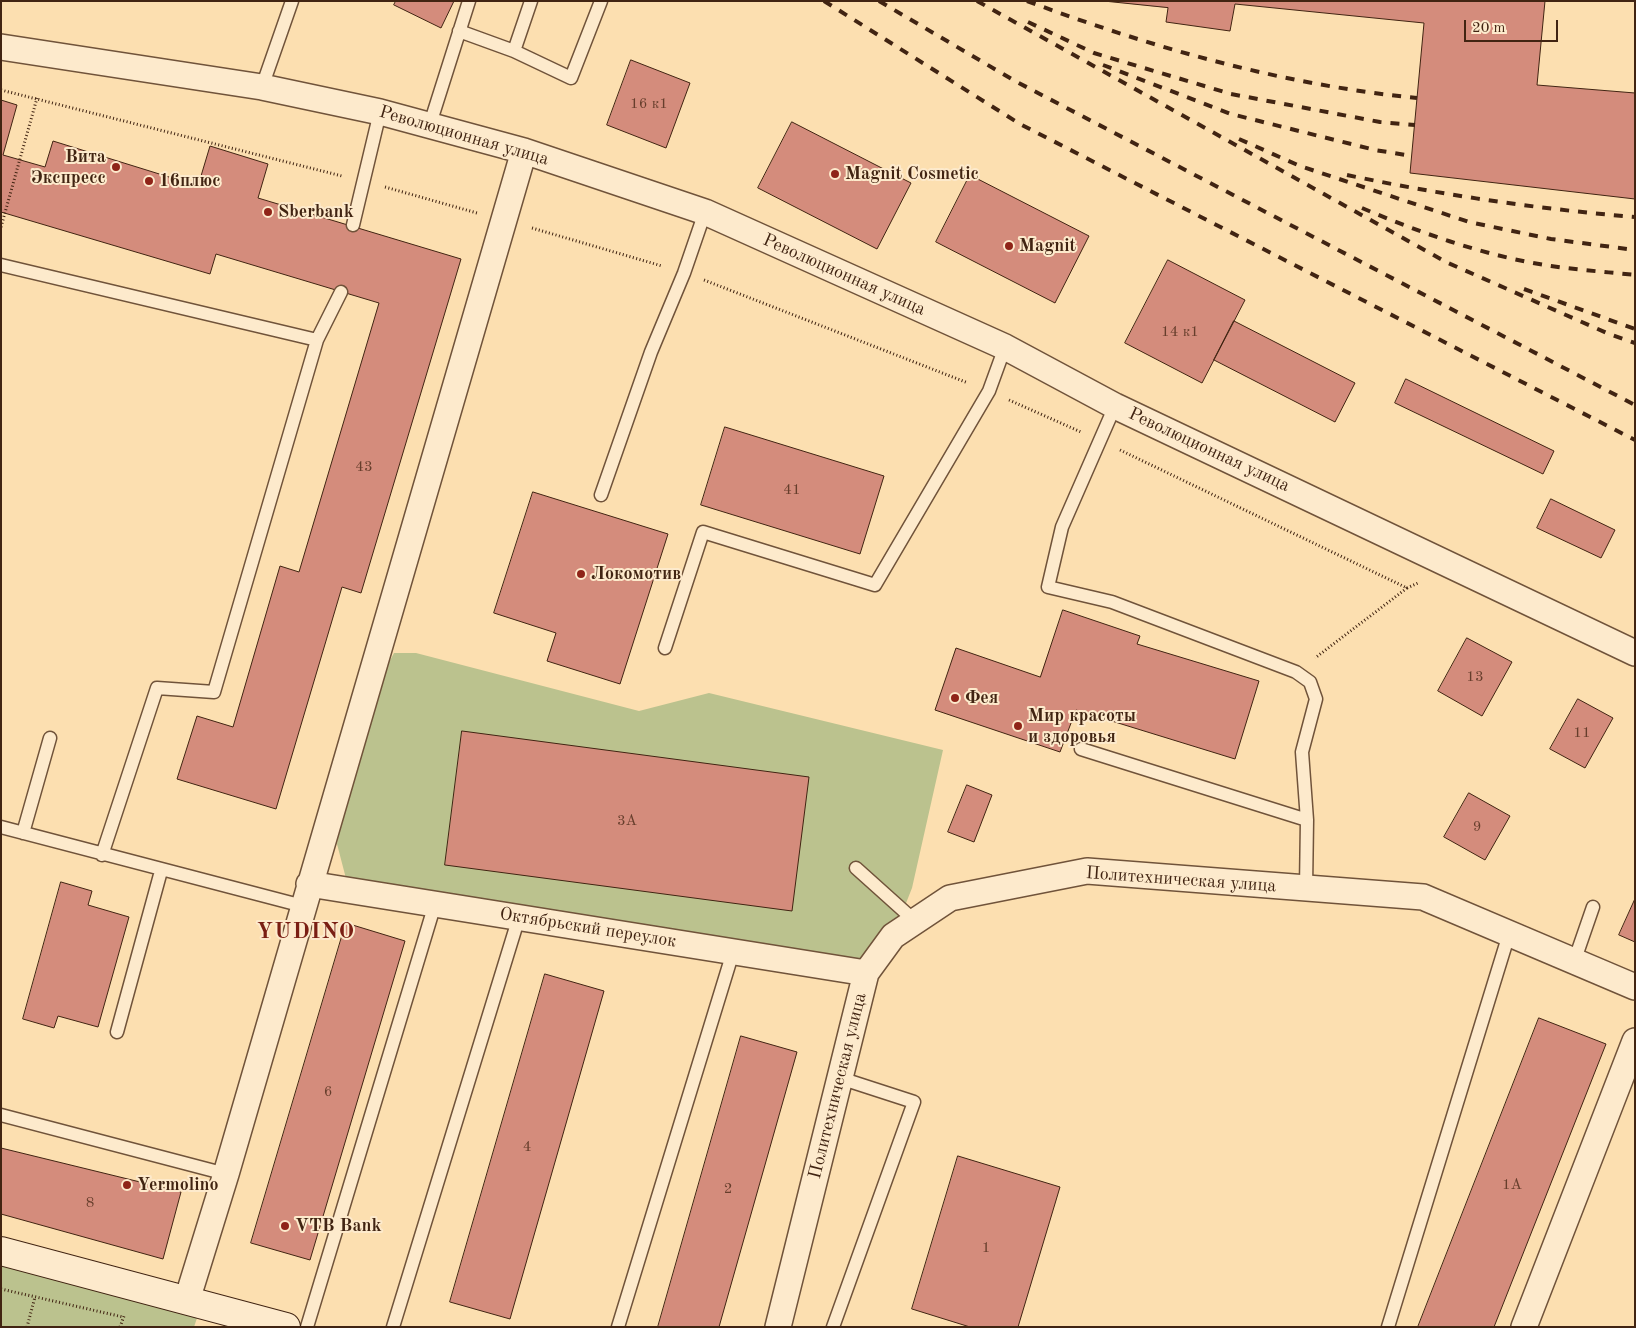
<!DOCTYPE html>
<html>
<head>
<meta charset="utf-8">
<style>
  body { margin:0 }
  #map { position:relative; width:1636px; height:1328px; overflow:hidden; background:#fcdfb0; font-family:"Old Standard TT",serif }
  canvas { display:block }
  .frame { position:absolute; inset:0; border:2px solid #412412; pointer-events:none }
  .scale { position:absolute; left:1464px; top:20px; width:94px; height:22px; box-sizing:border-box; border:2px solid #412412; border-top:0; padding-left:6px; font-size:15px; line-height:18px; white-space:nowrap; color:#412412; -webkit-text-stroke:4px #fdeacc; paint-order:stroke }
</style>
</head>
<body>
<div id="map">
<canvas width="1636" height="1328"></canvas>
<div class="frame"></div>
<div class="scale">20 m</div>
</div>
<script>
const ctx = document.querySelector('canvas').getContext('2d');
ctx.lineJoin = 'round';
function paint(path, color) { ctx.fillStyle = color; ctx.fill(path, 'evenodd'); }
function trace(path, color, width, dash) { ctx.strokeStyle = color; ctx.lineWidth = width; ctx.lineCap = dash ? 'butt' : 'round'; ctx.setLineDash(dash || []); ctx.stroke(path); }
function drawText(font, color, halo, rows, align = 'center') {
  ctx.font = font + ' "Old Standard TT",serif'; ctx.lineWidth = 4; ctx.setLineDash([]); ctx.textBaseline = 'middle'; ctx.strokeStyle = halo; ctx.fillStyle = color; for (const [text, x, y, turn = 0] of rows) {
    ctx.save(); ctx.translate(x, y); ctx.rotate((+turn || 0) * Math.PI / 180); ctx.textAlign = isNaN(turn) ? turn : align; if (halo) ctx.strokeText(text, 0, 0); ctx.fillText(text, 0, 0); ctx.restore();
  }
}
const green = new Path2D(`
  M394,653H416L639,711L709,693L943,750L912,888L893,936L866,973L349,890L337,844L342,806L384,672Z
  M1,1265L197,1318L194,1327H1Z`);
const building = new Path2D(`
  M396,1H454L441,28L394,5Z
  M1104,1H1545L1537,85L1635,93V199L1410,173L1424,23L1235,4L1230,31L1166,22L1168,8Z
  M631,60L690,83L666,148L607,125Z
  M1,100L17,105L3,155L45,167L53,141L198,186L210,146L268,164L258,198L461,259L361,593L342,587L276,809L177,779L197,716L233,727L280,566L299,572L379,303L216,254L210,274L1,212Z
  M792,122L911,183L877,249L758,188Z
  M970,175L1089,236L1055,303L936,242Z
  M1168,260L1245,300L1202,383L1125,343Z
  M1234,321L1355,383L1335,422L1214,360Z
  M1406,379L1554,451L1543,474L1395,403Z
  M725,427L884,476L860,554L701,505Z
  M533,492L668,534L620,684L547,661L556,633L494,613Z
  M1551,499L1615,530L1601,558L1537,528Z
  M1063,610L1140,636L1137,644L1259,681L1235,759L1076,710L1060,752L935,710L956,648L1040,677Z
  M1467,638L1512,662L1482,716L1438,691Z
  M1578,699L1613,718L1585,768L1550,749Z
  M462,731L809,777L792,911L445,865Z
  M967,785L992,795L974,842L948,832Z
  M1469,793L1510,816L1485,860L1444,837Z
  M61,882L92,891L88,905L129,917L98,1027L58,1016L54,1028L23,1019Z
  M1635,899V942L1619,935Z
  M346,923L405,941L310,1260L251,1243Z
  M545,974L604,991L510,1319L450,1302Z
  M1539,1018L1606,1044L1494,1327H1418Z
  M741,1036L797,1052L719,1327H658Z
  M1,1148L181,1192L163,1259L1,1214Z
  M958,1156L1060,1187L1018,1327H970L912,1309Z`);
const path = new Path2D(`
  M1,90L342,176
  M385,187L477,213
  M1,227L37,98
  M532,228L662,266
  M704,280L968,383
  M1009,400L1081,432
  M1120,450L1407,588L1315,658
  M1407,588L1418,583
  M1,1289L123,1317
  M27,1327L35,1297
  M120,1327L124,1316`);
const lane = new Path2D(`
  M459,31L514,51L571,78L601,1
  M514,51L531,1
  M262,87L292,1
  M430,124L469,1
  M353,225L380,112
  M1,265L317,340L214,692L157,688L102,855
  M317,340L341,292
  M1115,406L1062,527L1048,587L1112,602L1296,672L1310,682L1316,699L1302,752L1307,820L1306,888
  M601,495L651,352L684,273L705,212
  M665,648L703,532L875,585L989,391L1005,347
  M1081,749L1307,820
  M1,827L303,906
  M23,833L50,738
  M856,868L915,921
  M1574,962L1593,907
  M117,1032L161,871
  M1,1115L226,1174
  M307,1327L435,904
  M393,1327L519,917
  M618,1327L733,952
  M833,1327L914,1102L840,1078
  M1388,1327L1509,934`);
const street = new Path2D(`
  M1,47L262,87L380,112L524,151L705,212L1005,347L1115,406L1635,653
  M309,884L866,973
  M187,1300L226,1174L524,151
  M778,1327L866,973L893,936L950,898L1087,871L1423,897L1635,987
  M1524,1327L1635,1041`);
const secondary = new Path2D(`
  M1,1251L286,1327`);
const rail = new Path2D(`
  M824,1L1020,124L1635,440
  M879,1L1015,81L1635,405
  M977,1L1446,262L1609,334L1635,343
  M1027,1C1153,48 1284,85 1417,98
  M1028,22L1094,53L1231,94L1380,122L1415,125
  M1103,65L1231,114L1375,150L1412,156
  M1239,139L1300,166L1469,222L1551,239L1635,250
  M1347,175C1442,195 1538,209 1635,217
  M1362,208C1420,233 1489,257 1551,266C1579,270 1607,272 1635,275
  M1524,289L1635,329`);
const markers = [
  [116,167,5,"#8f2418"],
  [835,174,5,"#8f2418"],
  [149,181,5,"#8f2418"],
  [268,212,5,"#8f2418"],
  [1009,246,5,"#8f2418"],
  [581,574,5,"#8f2418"],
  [955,698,5,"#8f2418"],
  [1018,726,5,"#8f2418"],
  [127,1185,5,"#8f2418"],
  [285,1226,5,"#8f2418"]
];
const numberNames = [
  ["16 к1",649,104],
  ["14 к1",1180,332],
  ["43",364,467],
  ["41",792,490],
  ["13",1475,677],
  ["11",1582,733],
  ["3А",627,821],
  ["9",1477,827],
  ["6",328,1092],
  ["4",527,1147],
  ["1А",1512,1185],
  ["2",728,1189],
  ["8",90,1203],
  ["1",986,1248]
];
const streetNames = [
  ["Революционная улица",464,136,16],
  ["Революционная улица",844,275,24],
  ["Революционная улица",1209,450,25],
  ["Политехническая улица",1181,880,4],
  ["Октябрьский переулок",588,928,9],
  ["Политехническая улица",838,1086,-76]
];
const poiNames = [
  ["Вита",106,157,"right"],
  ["Экспресс",106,178,"right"],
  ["Magnit Cosmetic",845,174],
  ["16плюс",159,181],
  ["Sberbank",278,212],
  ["Magnit",1019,246],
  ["Локомотив",591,574],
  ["Фея",965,698],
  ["Мир красоты",1028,716],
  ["и здоровья",1028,737],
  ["Yermolino",137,1185],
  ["VTB Bank",295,1226]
];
const districtNames = [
  ["YUDINO",306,932]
];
paint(green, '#bbc28e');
paint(building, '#d48c7c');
trace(building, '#412412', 1);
trace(lane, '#70533a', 15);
trace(street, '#70533a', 28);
trace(secondary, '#412412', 30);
trace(path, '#412412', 3, [1, 2.5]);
trace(lane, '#fdeacc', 12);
trace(street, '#fdeacc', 25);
trace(secondary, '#fdeacc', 28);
trace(rail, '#412412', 4, [9, 9]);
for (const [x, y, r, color] of markers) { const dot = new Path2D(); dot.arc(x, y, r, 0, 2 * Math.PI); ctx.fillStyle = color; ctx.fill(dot); trace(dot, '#fdeacc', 2); }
drawText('15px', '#663e2c', null, numberNames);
drawText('18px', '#412412', '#fdeacc', streetNames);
drawText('bold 18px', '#412412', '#fdeacc', poiNames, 'left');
ctx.letterSpacing = '1px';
drawText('bold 22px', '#7a1f14', '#fdeacc', districtNames);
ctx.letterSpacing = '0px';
</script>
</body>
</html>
